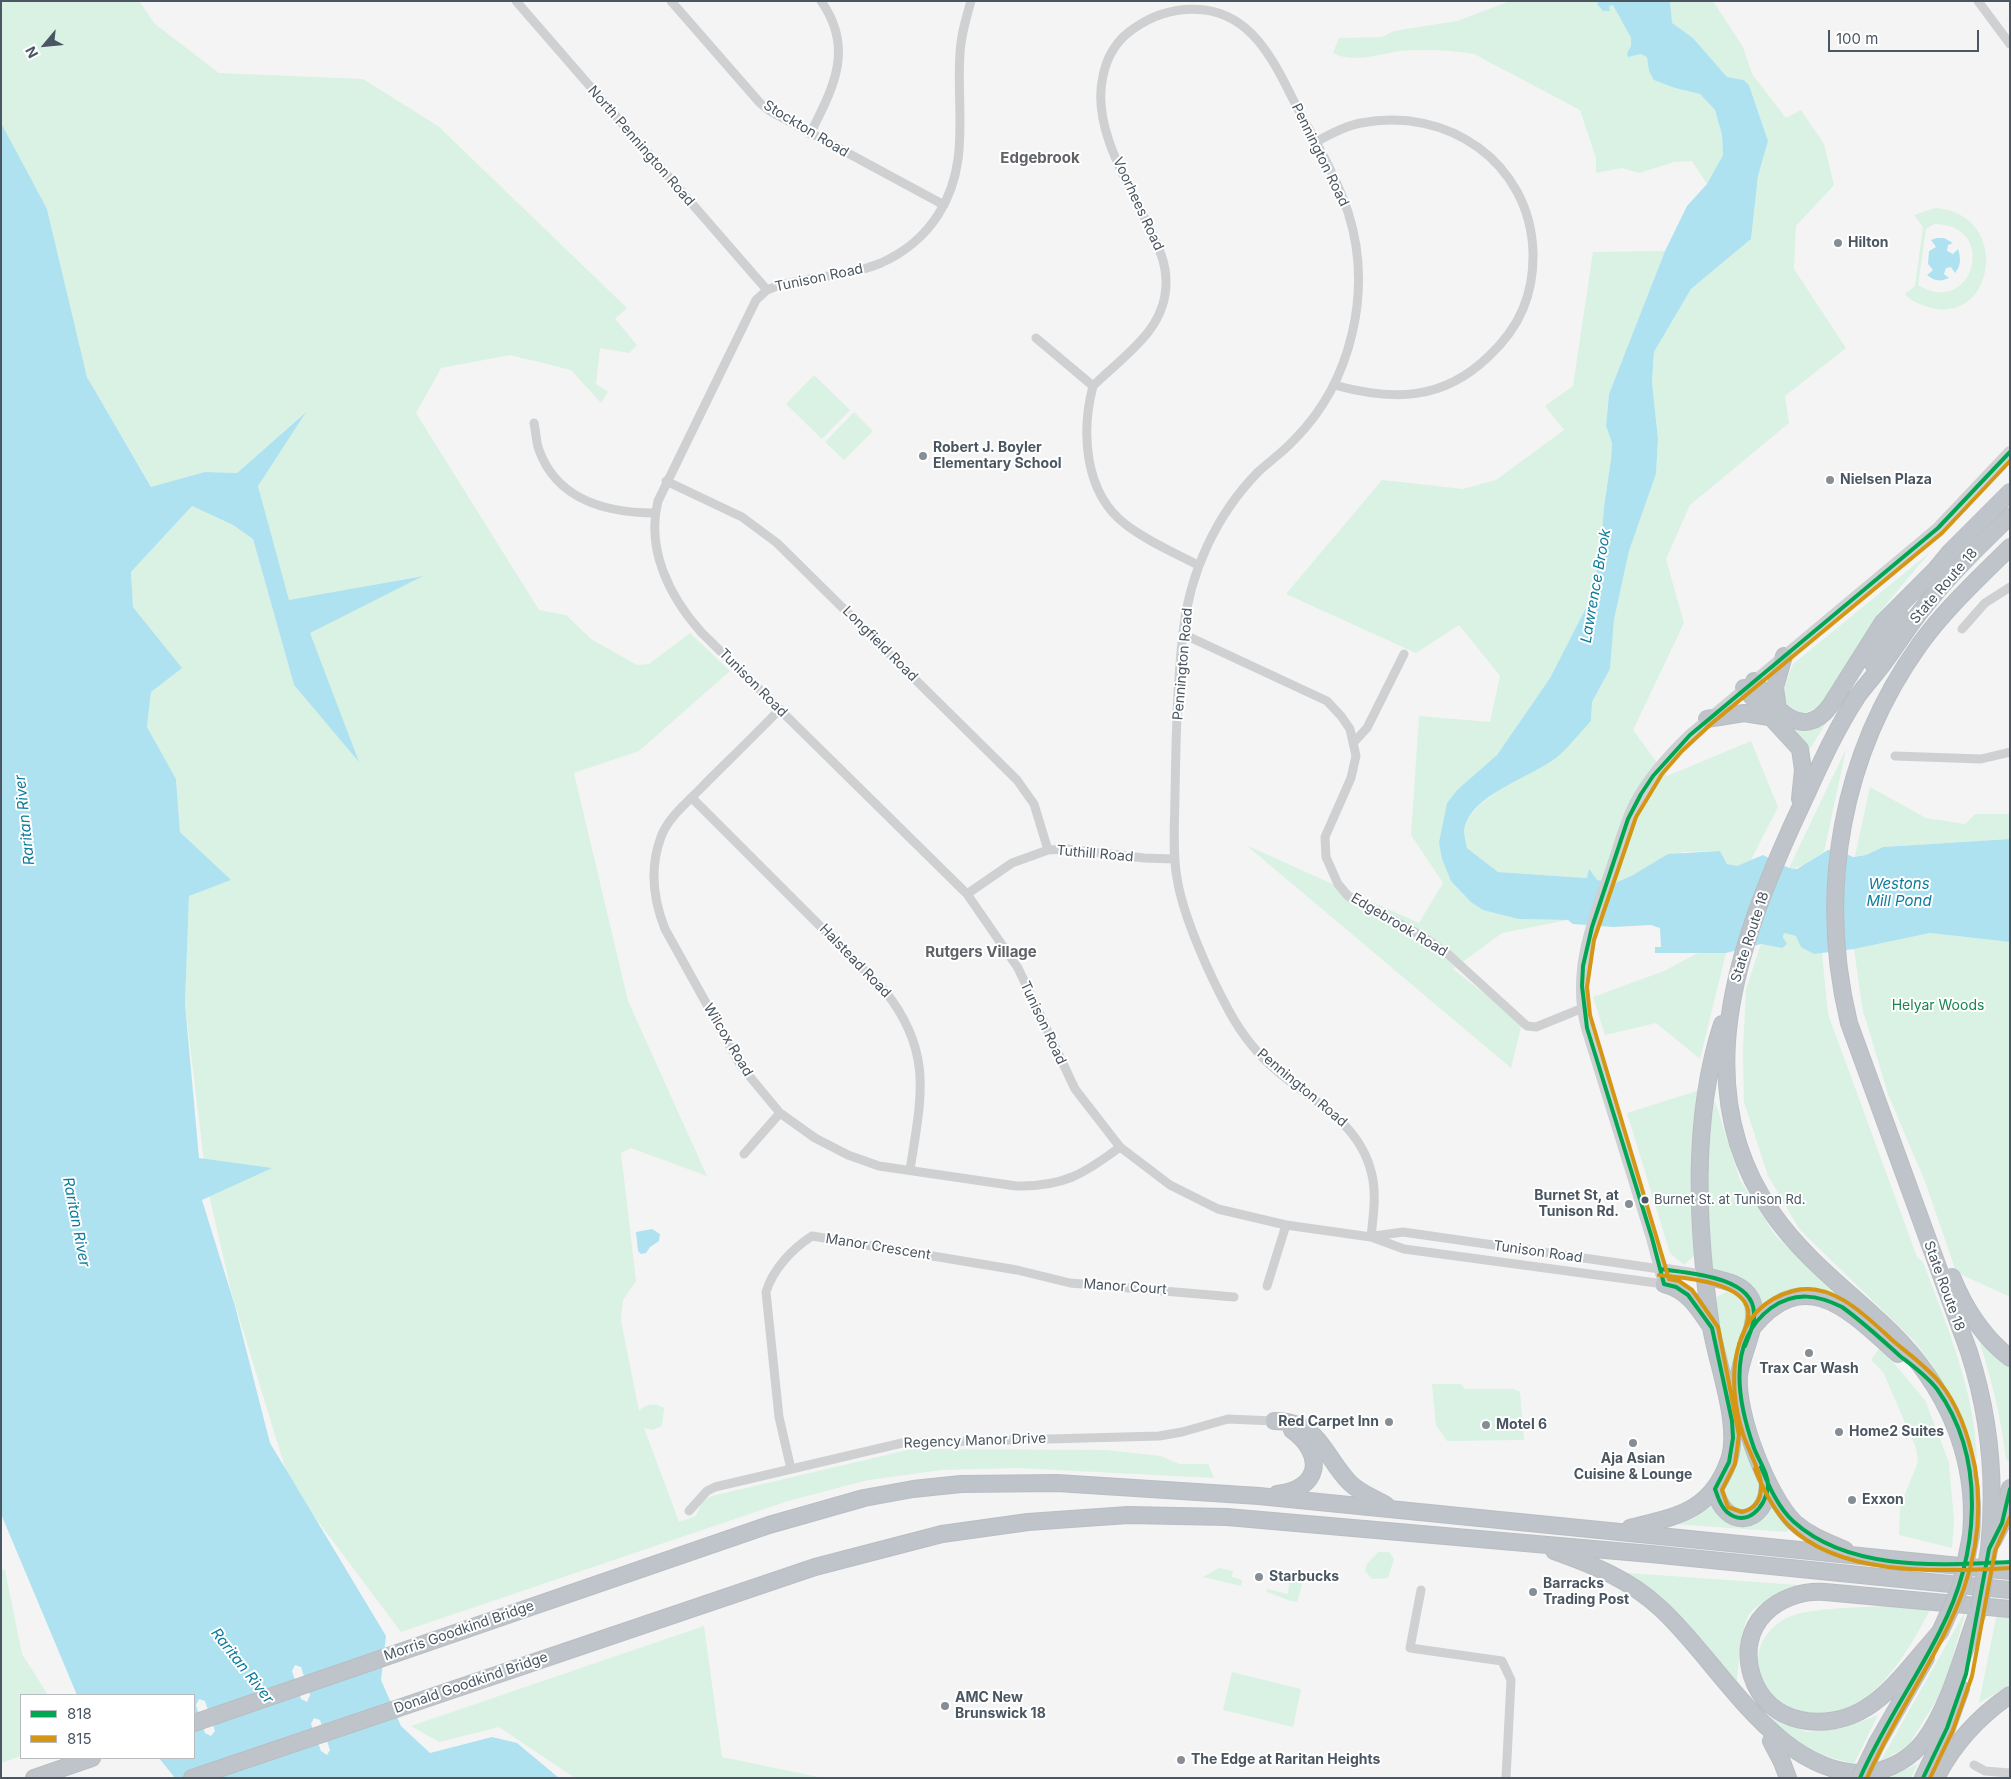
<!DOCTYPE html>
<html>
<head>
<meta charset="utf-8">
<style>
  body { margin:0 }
  #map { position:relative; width:2011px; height:1779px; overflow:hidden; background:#f4f4f4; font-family:Inter,sans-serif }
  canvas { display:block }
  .frame { position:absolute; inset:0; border:2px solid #4a5661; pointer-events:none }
  .legend { position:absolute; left:20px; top:1694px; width:175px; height:65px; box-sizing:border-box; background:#fff; border:1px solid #b7bbc0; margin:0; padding:6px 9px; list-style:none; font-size:15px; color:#4a5661 }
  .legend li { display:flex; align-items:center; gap:10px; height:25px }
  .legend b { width:25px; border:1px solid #b7bbc0 }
  .north { position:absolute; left:20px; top:20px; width:50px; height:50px; -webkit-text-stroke:4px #fff; paint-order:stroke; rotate:242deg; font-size:14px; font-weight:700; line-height:20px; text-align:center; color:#4a5661 }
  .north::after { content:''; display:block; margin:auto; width:18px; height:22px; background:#4a5661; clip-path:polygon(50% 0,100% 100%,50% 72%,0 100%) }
  .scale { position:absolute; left:1828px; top:30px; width:151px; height:22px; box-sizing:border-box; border:2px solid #4a5661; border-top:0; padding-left:6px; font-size:15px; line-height:18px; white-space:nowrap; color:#4a5661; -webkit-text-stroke:4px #fff; paint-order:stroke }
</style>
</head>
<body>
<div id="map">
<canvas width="2011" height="1779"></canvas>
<div class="frame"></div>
<ul class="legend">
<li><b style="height:6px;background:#00a651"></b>818</li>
<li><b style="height:6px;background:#d49613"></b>815</li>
</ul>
<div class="north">N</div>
<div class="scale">100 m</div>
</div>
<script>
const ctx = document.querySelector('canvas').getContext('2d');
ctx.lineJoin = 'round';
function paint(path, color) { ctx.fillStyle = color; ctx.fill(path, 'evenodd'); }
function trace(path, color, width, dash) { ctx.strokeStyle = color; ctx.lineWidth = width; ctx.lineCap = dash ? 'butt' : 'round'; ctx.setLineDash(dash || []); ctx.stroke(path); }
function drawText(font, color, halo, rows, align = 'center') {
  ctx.font = font + ' Inter,sans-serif'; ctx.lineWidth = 4; ctx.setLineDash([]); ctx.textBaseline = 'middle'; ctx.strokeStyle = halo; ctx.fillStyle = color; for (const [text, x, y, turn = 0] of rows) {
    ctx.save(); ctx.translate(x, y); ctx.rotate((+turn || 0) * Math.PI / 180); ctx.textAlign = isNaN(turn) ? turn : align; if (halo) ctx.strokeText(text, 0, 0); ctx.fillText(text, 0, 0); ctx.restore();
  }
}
const green = new Path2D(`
  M1,1H139L155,24L219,73L363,79L438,126L627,308L615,319L637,345L629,353L600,348L596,384L608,392L601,403L571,370L510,355L441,368L416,413L539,610L566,615L591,639L637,665L649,664L690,633L730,671L639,751L574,773L628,1001L707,1176L631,1148L621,1153L636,1281L623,1300L621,1321L639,1411C645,1404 655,1402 664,1408L662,1426L652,1430L644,1428L679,1522L696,1516L702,1502L712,1496L912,1449L1105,1450L1161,1456L1179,1464H1208L1214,1478L1018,1468L942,1470L868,1480L788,1501L401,1632L290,1484L231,1291L207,1186L185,1004L189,896L230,880L180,832L176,779L147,727L151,692L181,667L133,607L131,572L192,506L233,525L253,539L294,685L358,760L309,633L420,576L289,601L258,486L304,413L237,473L205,472L152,488L87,377L47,209L1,154Z
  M1510,1H1599L1597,4L1613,5L1631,38V46L1627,53L1633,56L1641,54L1648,57L1649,71L1675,88L1700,94L1715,110L1722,135L1723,155L1707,184L1692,161L1674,162L1639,173L1622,168L1596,173V158L1580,110L1474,54C1450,50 1424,49 1401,51C1378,54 1354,64 1333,53L1339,38L1382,37L1394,31L1457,21Z
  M1670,1H1713L1743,47L1752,74L1786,118L1801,110L1824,144L1834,185L1796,226L1794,269L1846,348L1785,396L1789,423L1690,505L1666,559L1684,623L1633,730L1667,776L1751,741L1778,807L1751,860L1737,866L1727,864L1720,851L1683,852L1615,883L1596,880L1589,870L1587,878L1498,872L1467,848C1463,824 1464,820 1482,803L1591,721L1592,702L1610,669L1614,620L1629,551L1656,474L1658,439L1652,382L1654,352L1691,289L1751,239L1758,176L1768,141L1749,85L1744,80L1727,77L1693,38L1671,23Z
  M1935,208C2011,213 1996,323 1932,308C1921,305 1912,302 1905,294L1915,286L1923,227L1914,215ZM1934,224C2000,224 1973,319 1918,285L1926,229Z
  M1665,251L1609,394L1606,426L1612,443L1611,459L1604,507L1600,556L1589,602L1550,678L1497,755L1457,790L1447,803L1439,842L1519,919L1568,920L1502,933L1453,969L1522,1023L1511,1068L1246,845L1419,923L1443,883L1411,835L1419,716L1490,722L1500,676L1459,625L1416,653L1286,594L1382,480L1463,489L1496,480L1564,430L1545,406L1573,386L1593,252Z
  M814,375L850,410L822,439L786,404Z
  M854,412L873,431L844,460L825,442Z
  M1929,553L1878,614L1819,707L1801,714L1785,703V685L1793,664Z
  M1827,721L1810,749L1807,748L1791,728L1809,730Z
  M1846,749L1824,852C1812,859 1803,869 1789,868Z
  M1870,787L1926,818L1965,824L1975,814H2010V839L1883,847L1866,855L1855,856Z
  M1784,933L1796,936L1814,954L1822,953L1828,1014L1917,1257L1923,1262C1947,1326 1975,1391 1977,1460L1956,1404L1931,1363L1914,1341L1800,1230L1768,1176L1744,1102L1743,1051L1746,989L1761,944L1782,948Z
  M1930,933L2010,942V1297L1956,1272L1926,1184L1888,1094L1862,1007L1854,949Z
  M1700,952L1726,953L1700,1059L1656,1023L1605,1035L1593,997L1664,971Z
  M1697,1091L1690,1186L1694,1256L1684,1265L1670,1253L1627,1113Z
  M1715,1101L1740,1180L1775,1235L1847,1306L1803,1289L1760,1304L1745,1280L1713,1271C1708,1216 1700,1156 1715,1101Z
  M1726,1292L1740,1296L1749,1309L1732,1387L1716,1311L1717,1297Z
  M1977,1335L2010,1364V1462L2006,1460C2001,1416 1991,1376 1977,1335Z
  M1880,1347L1925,1400L1949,1463L1954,1521L1952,1548L1899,1535L1900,1506L1918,1462L1916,1448L1883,1372L1871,1360Z
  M1432,1384H1461L1465,1389H1514L1520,1392L1524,1440L1447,1441L1436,1425Z
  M1740,1430L1763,1487L1759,1503L1743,1512L1729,1506L1723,1491Z
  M1712,1501L1721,1516L1771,1502L1789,1526L1787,1532L1673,1524Z
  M1378,1552H1389L1394,1559L1388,1578L1372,1579L1365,1571L1367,1564Z
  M1219,1568L1233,1571L1232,1577L1242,1580L1241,1586L1203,1577Z
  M1,1569L5,1570L22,1654L48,1695H21V1756L1,1763Z
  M1293,1573L1299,1576L1302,1585L1297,1602L1291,1601L1267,1592V1589L1288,1594L1290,1575Z
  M1628,1573L1798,1585C1783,1592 1757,1602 1748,1616C1743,1624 1737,1671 1737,1682L1676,1612Z
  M1884,1606L1930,1610C1914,1640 1897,1671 1871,1693C1800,1756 1715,1663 1783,1620C1803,1607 1859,1608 1884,1606Z
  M1966,1610L1944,1688L1908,1746L1880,1762Z
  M1997,1613L2010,1614V1685L1979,1703Z
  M704,1626L722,1757L823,1778H575L499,1727L439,1742L411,1726Z
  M1232,1672L1301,1689L1293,1727L1223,1710Z
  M1765,1715L1807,1732L1844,1728L1878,1715L1854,1764L1800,1749Z
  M1918,1764L1911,1778H1886Z`);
const water = new Path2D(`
  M1599,1H1670L1672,23L1693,38L1727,77L1744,80L1749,85L1768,141L1758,176L1751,239L1691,289L1654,352L1652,382L1658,439L1656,474L1629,551L1614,620L1610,669L1592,702L1591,721C1578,734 1565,753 1550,762C1526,778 1473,796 1465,826C1463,832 1466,841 1467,848L1498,872L1587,878L1589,869L1597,880L1615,883L1633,875L1668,854L1720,851L1727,864L1737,866L1763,855L1789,868L1797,869L1828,850H1838L1853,857L1866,855L1883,847L2010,839V942L1930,933L1854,949L1814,954L1801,947L1796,936L1784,933L1783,937L1787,944L1782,948L1761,944L1726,953H1655V947H1661L1660,928L1651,925L1613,927L1573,924L1568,920L1519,919L1483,910L1471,902L1451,881L1442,859L1439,842L1447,803L1457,790L1497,755L1550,678L1589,602L1600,556L1604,507L1611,459L1612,443L1606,426L1609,394L1665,251L1687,206L1707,184L1723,155L1722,135L1715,110L1700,94L1675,88L1654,80L1649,71L1647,57L1641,54L1628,57L1627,53L1631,46V38L1613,5L1609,6L1610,11H1603L1597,4Z
  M1,123L47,209L87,377L151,487L205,472L237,473L306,412L258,486L289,600L423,576L310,633L359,762L294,685L253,539L233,525L192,506L131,572L133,607L182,668L151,692L147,727L176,779L180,832L231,880L189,896L185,1004L199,1158L272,1168L202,1200L235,1306L270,1443L386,1636L381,1680L401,1726L430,1753L492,1737L517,1743L559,1778H175L159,1758H194V1695H77L1,1514Z
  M1937,238H1944L1953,243L1948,245L1947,251L1953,254L1958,249C1961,258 1961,266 1955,273L1951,267L1946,268L1944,274L1949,278C1940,282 1934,281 1927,275L1933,270L1928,264L1929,251L1936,247L1931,240Z
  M652,1229L660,1234L659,1241L650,1247L646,1253L641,1254L638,1251L636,1232Z`);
const pier = new Path2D(`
  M295,1665L301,1667L310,1695L307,1702L301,1699L292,1671Z
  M199,1699L205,1701L215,1731L211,1736L205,1733L196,1705Z
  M314,1718L320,1720L330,1750L327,1755L321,1751L311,1724Z`);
const street = new Path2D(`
  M516,1L767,290
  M671,1L760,103L770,111L944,205
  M971,1C966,18 961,35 960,53C956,110 971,164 938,215C923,238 905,252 881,263C847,277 811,276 777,286L767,290L756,300L658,501C646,549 669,596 701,632L967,894L1018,968L1075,1089L1120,1147L1170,1185L1218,1209L1286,1225L1371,1237L1404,1249L1664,1284
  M1978,1L2010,44
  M810,134C833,88 855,49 821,1
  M1316,142C1330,134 1345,126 1361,123C1447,106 1530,162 1533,252C1534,294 1520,327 1489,356C1443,401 1393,401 1334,385
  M1036,338L1093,386
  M534,423C536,432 536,442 539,450C557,500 607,513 655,513
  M666,481L742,517L777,543L1017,780L1034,804L1048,850
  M1198,565C1173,552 1147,541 1125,524C1084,492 1081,432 1093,386C1124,355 1167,330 1166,281C1166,261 1157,244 1149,227C1128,183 1091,126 1103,76C1107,56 1117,40 1133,29C1154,14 1179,7 1205,10C1257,17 1277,69 1298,109C1316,142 1336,176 1348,212C1373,290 1352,382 1294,440C1283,452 1270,461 1258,472C1216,515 1190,572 1183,632C1177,685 1176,740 1175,793C1175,821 1172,851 1177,878C1183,917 1210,976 1229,1011C1241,1033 1256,1053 1276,1070C1315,1104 1363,1123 1373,1180C1376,1198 1373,1218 1371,1237
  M1962,629L1985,603L2010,587
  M1183,634L1327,701L1341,716L1350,729L1356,756L1351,778L1325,837L1326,857L1338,884L1348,896L1422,936L1449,955L1527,1026L1536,1027L1583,1008
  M780,709C755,735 729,760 704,785C690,800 668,817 661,837C649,869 653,899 665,929L741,1066L780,1113L815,1138L848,1155L879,1166L1016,1186C1063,1187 1084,1174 1120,1147
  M1354,742L1367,728L1404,654
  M1895,756L1981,759L2010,752
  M692,798L885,991C934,1053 921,1098 910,1170
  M967,894L1012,863L1048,850L1067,849L1144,858L1174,859
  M744,1154L780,1113
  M1374,1236L1403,1232L1660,1269
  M1267,1286L1286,1225
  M791,1469L779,1417L766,1292C773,1269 792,1249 812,1236L1017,1270L1070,1283L1234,1297
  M689,1511L707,1491L715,1487L902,1443L1159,1436L1182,1432L1228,1419L1274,1421
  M1421,1590L1410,1648L1502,1661L1511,1680L1506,1778
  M1974,1765L1985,1771L2010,1773`);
const secondary = new Path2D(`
  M1660,1269L1705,1276
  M1664,1284L1652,1238L1587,1028C1572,971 1593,921 1612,868C1619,847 1625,824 1635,804C1649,777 1669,755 1690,735L1938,528L2010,452`);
const highway = new Path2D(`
  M1927,580L1950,552L2010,492
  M1873,664L1900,616
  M1754,681C1772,705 1802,744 1830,706L1883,622L1934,571
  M1744,688L1800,749L1803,770L1800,799
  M1778,710L1775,687L1784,656
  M1707,719L1744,713L1769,717
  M1705,1276C1721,1280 1743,1283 1751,1299C1762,1320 1741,1353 1739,1376C1736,1414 1768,1497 1795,1523C1810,1536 1827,1542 1845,1550
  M1952,1277C1965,1309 1983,1337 2010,1358
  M1664,1284C1687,1290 1697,1306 1709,1324
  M1753,1327C1806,1262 1852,1313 1898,1354
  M1274,1421C1321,1421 1323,1456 1350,1483C1360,1493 1374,1498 1386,1505
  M1715,1489C1724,1531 1767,1526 1768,1484
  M1277,1494C1321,1489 1325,1454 1292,1430
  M1630,1528C1677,1516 1711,1512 1729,1460C1741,1426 1717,1364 1711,1327C1697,1228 1691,1120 1722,1024
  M1971,1535C1978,1457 1946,1386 1891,1332C1851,1293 1805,1260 1773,1214C1685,1090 1738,944 1795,819C1814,779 1832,735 1857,697C1866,684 1877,673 1886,660C1899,642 1910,624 1924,607C1950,574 1980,545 2010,516
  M1993,1541L2002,1523L2010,1488
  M1989,1549C1996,1482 1990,1417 1969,1352L1849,1023C1817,892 1841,754 1920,644C1946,608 1979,578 2010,547
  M1554,1551C1593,1565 1629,1579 1660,1608C1719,1661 1778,1779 1870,1773C1891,1769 1911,1758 1924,1741C1951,1705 1963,1651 1979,1609
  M1940,1632C1918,1656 1894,1691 1866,1708C1827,1733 1767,1725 1752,1676C1736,1625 1777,1589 1825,1592L2010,1609
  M194,1723L769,1525L864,1498L913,1489L961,1484L1057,1483L1259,1496L2010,1571
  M1771,1741L1782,1762L1788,1778
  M1877,1743L1926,1658
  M34,1778L92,1758
  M192,1778L815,1567L942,1534L1028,1522L1128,1515L1227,1517L1651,1554L2010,1590
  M1923,1778L1947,1728L1961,1689
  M1936,1778C1954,1743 1978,1717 2010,1695`);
const highwayBridge = new Path2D(`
  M1979,1609L1989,1549
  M1940,1632L1961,1586L1971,1535
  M1860,1778L1877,1743`);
const bus1 = new Path2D(`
  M1660,1269C1687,1273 1753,1276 1754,1313C1755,1324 1749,1335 1745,1346
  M1664,1284L1676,1287L1688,1295L1712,1328L1732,1421L1733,1438L1729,1462L1715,1489C1718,1497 1720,1506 1727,1512C1747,1529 1766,1506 1768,1487C1769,1475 1758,1459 1754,1448C1738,1403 1726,1341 1771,1308C1795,1291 1818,1295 1842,1307C1863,1322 1881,1339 1900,1356C1913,1366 1927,1376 1937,1389C1988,1460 1978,1557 1940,1631C1915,1681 1883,1726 1860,1778
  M1664,1284L1652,1238L1587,1028L1582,986L1583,966L1592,927L1628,819L1641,794L1653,776L1690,735L1938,528L2010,452
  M1761,1467C1769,1486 1778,1508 1794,1522C1850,1572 1940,1565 2010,1562
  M1923,1778L1947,1728L1966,1674L1989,1549L2002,1523L2010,1489`);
const bus2 = new Path2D(`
  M1659,1275C1683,1278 1742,1281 1748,1310C1750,1321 1743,1334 1739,1344
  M1755,1469C1763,1489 1773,1509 1788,1525C1840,1578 1942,1571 2010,1568
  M1867,1778C1914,1671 1996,1593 1975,1467C1969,1437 1959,1406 1940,1383C1926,1366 1907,1353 1891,1339C1866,1316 1831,1280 1793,1291C1729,1308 1726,1382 1743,1434C1747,1448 1762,1473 1761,1487C1761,1501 1755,1509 1742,1512L1728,1507L1722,1490L1735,1464L1739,1435L1718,1327L1692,1290L1679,1281L1669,1279L1590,1015L1587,987L1594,940L1636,817L1662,774L1682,751L1711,724L1942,533L2010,461
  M1930,1778L1953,1730L1972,1676L1995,1551L2010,1517`);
const markers = [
  [1838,243,5,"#868d94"],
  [923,456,5,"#868d94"],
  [1830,480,5,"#868d94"],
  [1645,1200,4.5,"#4a5661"],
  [1629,1204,5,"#868d94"],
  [1809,1353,5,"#868d94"],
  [1389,1422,5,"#868d94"],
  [1486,1425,5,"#868d94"],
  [1839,1432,5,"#868d94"],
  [1633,1443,5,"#868d94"],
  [1852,1500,5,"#868d94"],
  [1259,1577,5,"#868d94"],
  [1533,1592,5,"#868d94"],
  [945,1706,5,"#868d94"],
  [1181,1760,5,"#868d94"]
];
const busNames = [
  ["Burnet St. at Tunison Rd.",1654,1200]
];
const streetNames = [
  ["Stockton Road",806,129,31],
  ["North Pennington Road",641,146,49],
  ["Pennington Road",1320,155,64],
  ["Voorhees Road",1138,204,65],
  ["Tunison Road",819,278,-12],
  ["State Route 18",1944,586,-49],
  ["Longfield Road",880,644,45],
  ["Pennington Road",1183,664,-85],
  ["Tunison Road",753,683,45],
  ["Tuthill Road",1095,854,5],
  ["Edgebrook Road",1399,925,31],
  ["State Route 18",1750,937,-72],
  ["Halstead Road",855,961,46],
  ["Tunison Road",1043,1023,65],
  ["Wilcox Road",728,1040,59],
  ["Pennington Road",1302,1088,40],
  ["Manor Crescent",878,1247,9],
  ["Tunison Road",1538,1252,8],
  ["State Route 18",1944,1286,70],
  ["Manor Court",1125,1287,4],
  ["Regency Manor Drive",975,1441,-2],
  ["Morris Goodkind Bridge",459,1631,-19],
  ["Donald Goodkind Bridge",471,1683,-19]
];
const poiNames = [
  ["Hilton",1848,243],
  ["Robert J. Boyler",933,448],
  ["Elementary School",933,464],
  ["Nielsen Plaza",1840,480],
  ["Burnet St, at",1619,1196,"right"],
  ["Tunison Rd.",1619,1212,"right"],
  ["Trax Car Wash",1809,1369,"center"],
  ["Red Carpet Inn",1379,1422,"right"],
  ["Motel 6",1496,1425],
  ["Home2 Suites",1849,1432],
  ["Aja Asian",1633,1459,"center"],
  ["Cuisine & Lounge",1633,1475,"center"],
  ["Exxon",1862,1500],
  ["Starbucks",1269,1577],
  ["Barracks",1543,1584],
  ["Trading Post",1543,1600],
  ["AMC New",955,1698],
  ["Brunswick 18",955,1714],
  ["The Edge at Raritan Heights",1191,1760]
];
const parkNames = [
  ["Helyar Woods",1938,1006]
];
const neighbourhoodNames = [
  ["Edgebrook",1040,158],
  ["Rutgers Village",981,952]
];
const waterNames = [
  ["Lawrence Brook",1596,586,-80],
  ["Raritan River",25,820,-96],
  ["Westons",1899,884],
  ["Mill Pond",1899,901],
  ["Raritan River",76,1222,79],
  ["Raritan River",242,1666,52]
];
paint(green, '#d9f2e3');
paint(water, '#aee2f0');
paint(pier, '#f4f4f4');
trace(highway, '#b9bec3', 18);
trace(street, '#ced0d2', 9);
trace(secondary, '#ced0d4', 12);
trace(highway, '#bec4c9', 16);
trace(highwayBridge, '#b9bec3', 18, []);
trace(highwayBridge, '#bec4c9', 16);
trace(bus1, '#00a651', 4);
trace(bus2, '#d49613', 4);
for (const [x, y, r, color] of markers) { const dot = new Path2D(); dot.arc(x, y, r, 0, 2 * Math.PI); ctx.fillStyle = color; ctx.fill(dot); trace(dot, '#fff', 2); }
drawText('13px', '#4a5661', '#fff', busNames, 'left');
drawText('14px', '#4a5661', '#fff', streetNames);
drawText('bold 14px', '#4a5661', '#fff', poiNames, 'left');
drawText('14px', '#17864f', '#fff', parkNames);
drawText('bold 15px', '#5f6368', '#fff', neighbourhoodNames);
drawText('italic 15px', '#0c7c9b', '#fff', waterNames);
</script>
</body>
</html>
